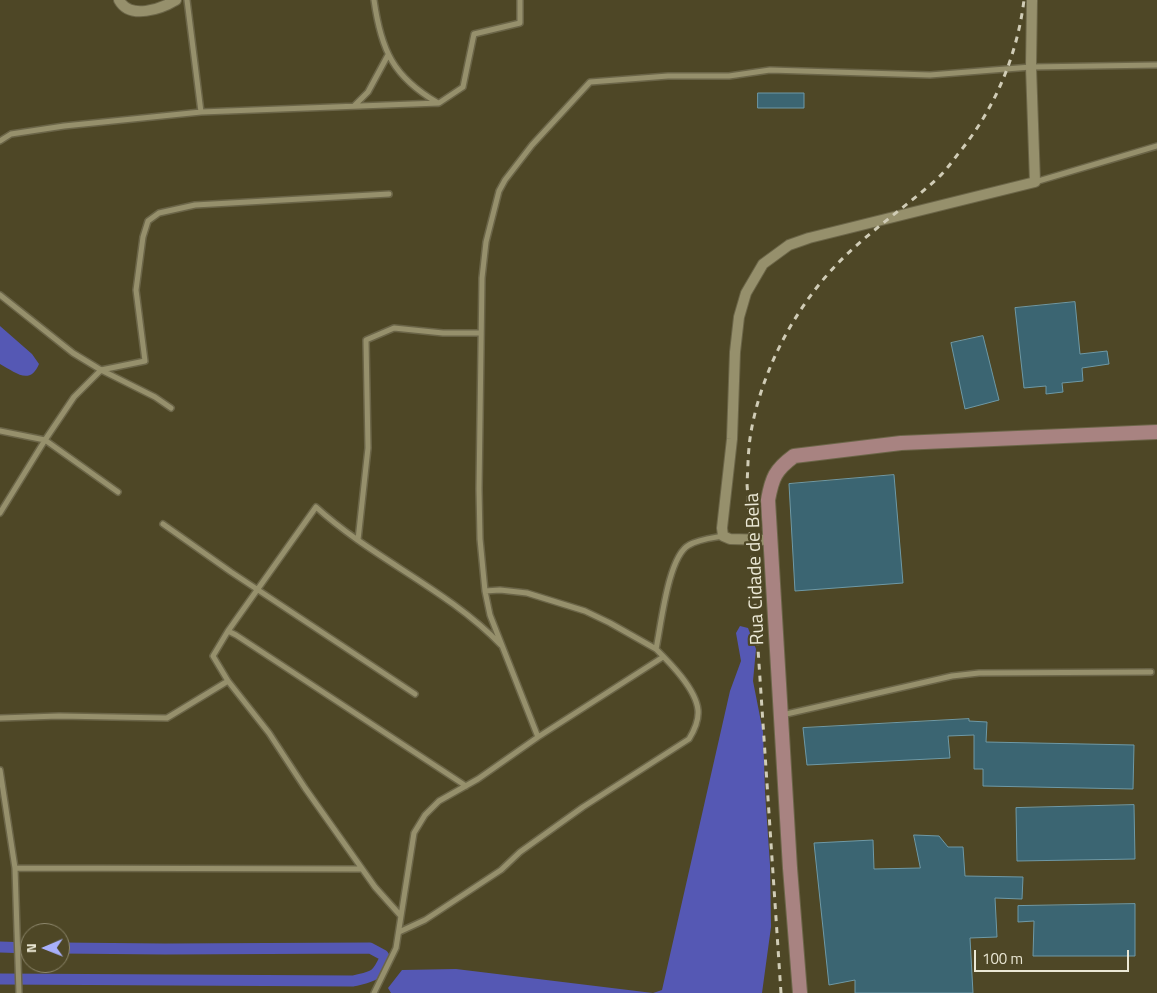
<!DOCTYPE html>
<html>
<head>
<meta charset="utf-8">
<style>
  body { margin:0 }
  #map { position:relative; width:1157px; height:993px; overflow:hidden; background:#4e4726; font-family:"Titillium Web",sans-serif }
  canvas { display:block }
  .north { position:absolute; left:20px; top:923px; width:50px; height:50px; box-sizing:border-box; background:#4e4726; border:1px solid #8d876c; border-radius:50%; rotate:269deg; font-size:14px; font-weight:700; line-height:20px; text-align:center; color:#ebe8d5 }
  .north::after { content:''; display:block; margin:auto; width:18px; height:22px; background:#a8b0fc; clip-path:polygon(50% 0,100% 100%,50% 72%,0 100%) }
  .scale { position:absolute; left:974px; top:950px; width:155px; height:22px; box-sizing:border-box; border:2px solid #ebe8d5; border-top:0; padding-left:6px; font-size:15px; line-height:18px; white-space:nowrap; color:#ebe8d5; -webkit-text-stroke:4px #4e4726; paint-order:stroke }
</style>
</head>
<body>
<div id="map">
<canvas width="1157" height="993"></canvas>
<div class="north">N</div>
<div class="scale">100 m</div>
</div>
<script>
const ctx = document.querySelector('canvas').getContext('2d');
ctx.lineJoin = 'round';
function paint(path, color) { ctx.fillStyle = color; ctx.fill(path, 'evenodd'); }
function trace(path, color, width, dash) { ctx.strokeStyle = color; ctx.lineWidth = width; ctx.lineCap = dash ? 'butt' : 'round'; ctx.setLineDash(dash || []); ctx.stroke(path); }
function drawText(font, color, halo, rows, align = 'center') {
  ctx.font = font + ' "Titillium Web",sans-serif'; ctx.lineWidth = 4.5; ctx.setLineDash([]); ctx.textBaseline = 'middle'; ctx.strokeStyle = halo; ctx.fillStyle = color; for (const [text, x, y, turn = 0] of rows) {
    ctx.save(); ctx.translate(x, y); ctx.rotate((+turn || 0) * Math.PI / 180); ctx.textAlign = isNaN(turn) ? turn : align; if (halo) ctx.strokeText(text, 0, 0); ctx.fillText(text, 0, 0); ctx.restore();
  }
}
const water = new Path2D(`
  M0,326L32,354L39,364C30,386 15,372 0,364Z
  M740,626L748,628L756,649L753,681L763,732L765,792L770,865L771,927L762,993H391L388,988L402,970L456,969L653,993L662,990L730,691L741,661L736,633Z`);
const canal = new Path2D(`
  M0,947L30,948
  M0,979L353,981C373,976 376,978 385,958L383,955L370,948L165,949L60,948`);
const building = new Path2D(`
  M758,93H804V108H758Z
  M1075,302L1080,354L1107,351L1109,364L1082,368L1083,381L1062,383L1063,392L1046,394V386L1024,388L1015,308Z
  M983,336L999,400L965,409L951,343Z
  M894,475L903,583L795,591L789,484Z
  M969,719V721L987,722L986,742L1134,745L1133,789L983,786V769H974V735L948,736L950,758L807,765L803,728Z
  M1134,805L1135,859L1017,861L1016,808Z
  M914,835L939,836L948,847H963L965,876L1023,877L1022,899L995,898L997,937L970,938L973,993H855V980L829,985L814,843L873,840L874,869L920,868Z
  M1135,904V956H1033L1034,921L1018,922V906Z`);
const lane = new Path2D(`
  M374,0C381,50 393,77 438,103
  M354,106L368,92L388,55
  M201,112L439,103L463,87L474,34L520,23V0
  M0,141L11,134L64,126L201,112L187,0
  M1035,182L1157,146
  M0,295L73,353L101,370L155,397L171,408
  M0,431L45,440L74,397L101,370L145,361L136,290L143,237L148,221L159,213L195,205L389,194
  M0,513L45,440L118,492
  M163,524L231,572L415,694
  M358,540L368,448L366,340L394,328L443,333H481
  M485,591L500,590L527,593L585,611L610,623L656,649
  M228,631L316,507C373,559 447,589 501,645
  M782,715L952,676L979,673L1151,672
  M0,718L59,716L167,718L228,681
  M538,737L663,657
  M0,770L15,868L19,993
  M15,868L361,869
  M400,915L375,887L305,788L269,733L228,681L213,656L228,631L236,635L466,786
  M399,932L425,920L501,870L520,852L583,807L689,739C694,731 699,720 698,710C696,689 670,663 656,649C661,626 668,556 689,545C699,539 712,538 723,536
  M374,993L396,948L414,833L425,815L439,801L478,779L538,737L490,615L485,591L480,539L479,489L482,278L486,242L499,191L505,180L532,145L590,82L668,76H729L770,70L930,75L1031,67L1157,65`);
const street = new Path2D(`
  M119,0C130,20 161,9 176,0
  M770,540L730,539L723,536L722,528L732,439L735,352L739,317L746,293L763,264L789,245L809,238L1035,182L1031,67L1032,0`);
const secondary = new Path2D(`
  M800,993L790,868L768,500C772,478 775,470 794,456L901,443L1157,432`);
const rail = new Path2D(`
  M781,993L747,484C748,467 748,449 751,432C761,375 790,317 828,274C860,237 903,210 939,177C946,170 952,162 958,154C994,110 1017,57 1024,0`);
const streetNames = [
  ["Rua Cidade de Bela",756,569,-92]
];
paint(water, '#5558b4');
trace(canal, '#5558b4', 11);
paint(building, '#3b6572');
trace(building, '#6e99a6', 1);
trace(lane, '#6b6548', 8);
trace(street, '#6b6548', 12);
trace(secondary, '#6b6548', 16);
trace(lane, '#96906c', 5);
trace(street, '#96906c', 10);
trace(secondary, '#a88381', 14);
trace(rail, '#d0ccb6', 3, [6, 6]);
drawText('19px', '#ebe8d5', '#4e4726', streetNames);
</script>
</body>
</html>
